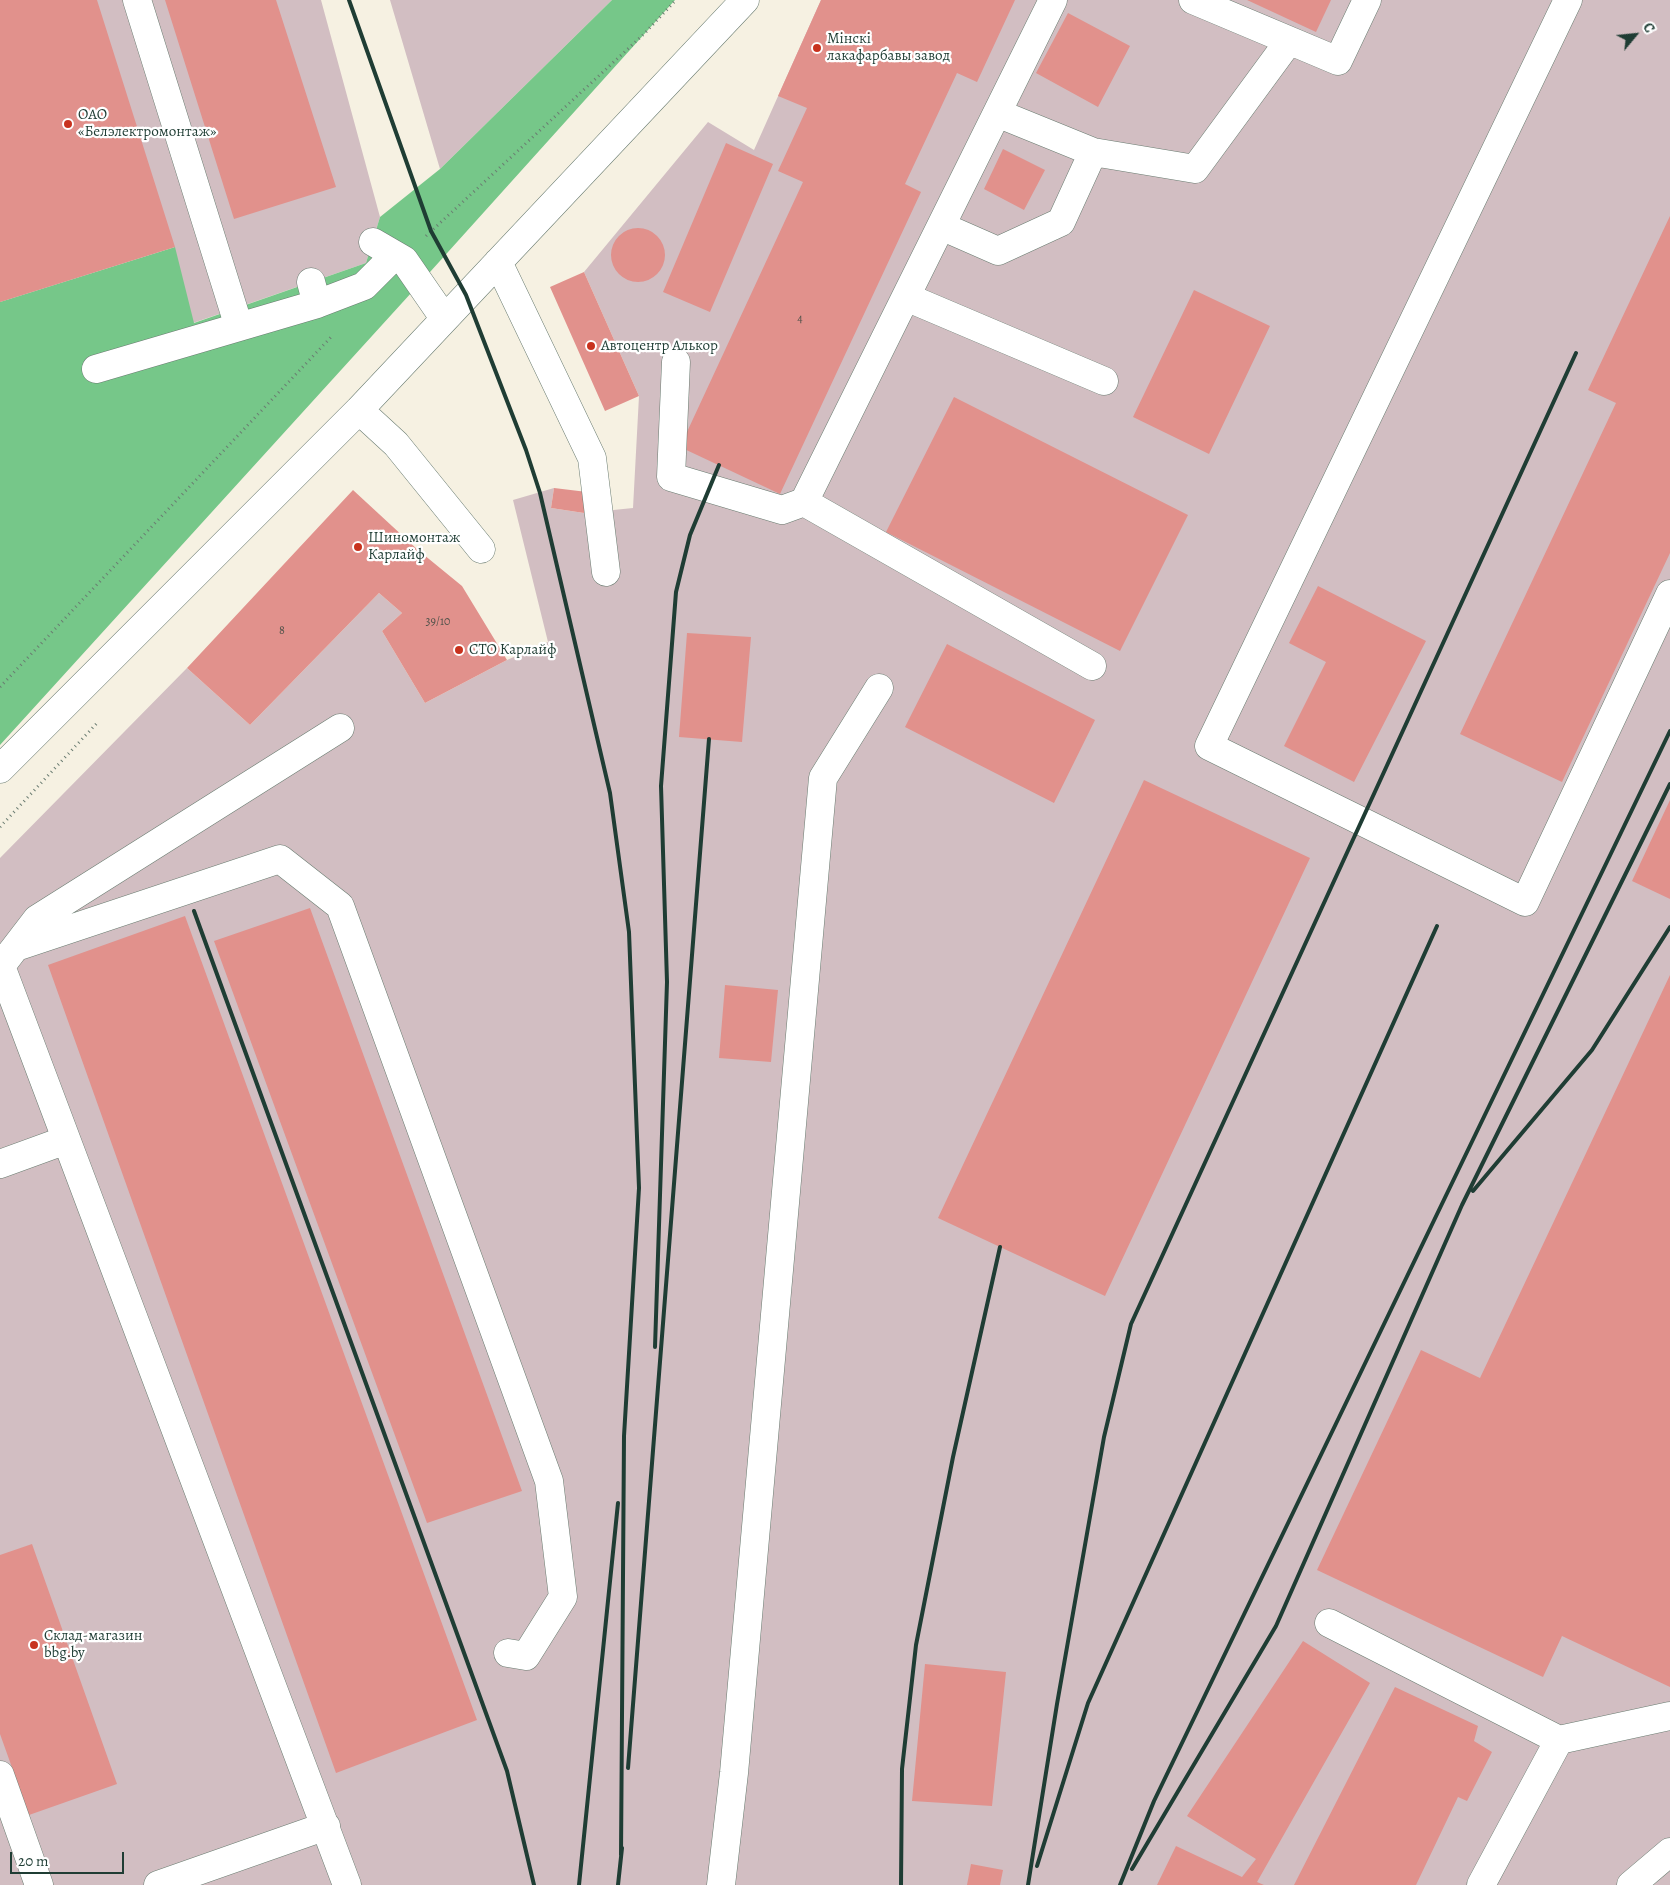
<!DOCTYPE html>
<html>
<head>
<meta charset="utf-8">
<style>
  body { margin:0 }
  #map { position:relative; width:1670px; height:1885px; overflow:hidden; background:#f6f1e2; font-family:Alegreya,serif }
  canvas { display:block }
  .north { position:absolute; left:1610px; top:10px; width:50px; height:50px; -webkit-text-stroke:4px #fff; paint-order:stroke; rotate:62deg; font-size:14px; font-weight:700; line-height:20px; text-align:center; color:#1f3d34 }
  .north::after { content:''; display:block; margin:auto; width:18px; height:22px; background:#1f3d34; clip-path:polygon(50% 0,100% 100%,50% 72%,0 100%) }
  .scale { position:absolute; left:10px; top:1852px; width:114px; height:22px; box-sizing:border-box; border:2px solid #1f3d34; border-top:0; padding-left:6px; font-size:15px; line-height:18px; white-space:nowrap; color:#1f3d34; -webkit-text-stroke:4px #fff; paint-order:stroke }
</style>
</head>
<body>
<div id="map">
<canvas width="1670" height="1885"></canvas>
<div class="north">С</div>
<div class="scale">20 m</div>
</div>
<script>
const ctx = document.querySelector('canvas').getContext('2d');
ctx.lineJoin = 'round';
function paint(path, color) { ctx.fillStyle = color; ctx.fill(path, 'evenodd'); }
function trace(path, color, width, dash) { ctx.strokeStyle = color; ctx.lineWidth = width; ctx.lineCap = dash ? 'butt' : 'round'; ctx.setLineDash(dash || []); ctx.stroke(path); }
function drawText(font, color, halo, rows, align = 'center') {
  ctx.font = font + ' Alegreya,serif'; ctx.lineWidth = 4.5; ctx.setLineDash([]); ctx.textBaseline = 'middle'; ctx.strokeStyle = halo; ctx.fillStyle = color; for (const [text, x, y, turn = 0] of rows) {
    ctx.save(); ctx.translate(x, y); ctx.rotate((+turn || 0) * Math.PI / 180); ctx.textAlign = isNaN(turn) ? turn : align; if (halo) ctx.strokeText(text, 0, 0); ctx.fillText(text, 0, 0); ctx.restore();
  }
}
const industrial = new Path2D(`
  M0,0H321L380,217L366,263L193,323L174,247L0,302Z
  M390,0H612L440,169Z
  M821,0H1670V1885H0V858L187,668L250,725L379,593L402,613L382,631L425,703L507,660L548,642L513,500L554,488L551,508L584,513L633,508L639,396L584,272L708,122L754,150Z`);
const green = new Path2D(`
  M612,0H675L412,292L0,745V302L175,247L194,323L366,263L380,217L440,169Z`);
const building = new Path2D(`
  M0,0H97L175,247L0,302Z
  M165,0H276L336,187L234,219Z
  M821,0H1015L977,82L957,73L905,184L921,192L780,494L680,447L803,182L778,171L807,108L778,96Z
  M1247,0H1331L1316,32Z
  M1068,13L1130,46L1098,107L1036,73Z
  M726,143L773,164L710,312L663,292Z
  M1003,149L1045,170L1024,210L984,189Z
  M1670,216V553L1562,782L1460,734L1616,403L1588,390Z
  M611 255a27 27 0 1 1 54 0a27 27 0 1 1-54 0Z
  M584,272L639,396L605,411L550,287Z
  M1194,290L1270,326L1209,454L1133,417Z
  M954,397L1188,515L1120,651L886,532Z
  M554,488L587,492L584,513L551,508Z
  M353,490L418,550L462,586L507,660L425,703L382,631L402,613L379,593L250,725L187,668Z
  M1318,586L1426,641L1354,782L1284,746L1326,662L1289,643Z
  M687,633L751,637L742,742L679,737Z
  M947,644L1095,720L1054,803L905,727Z
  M1144,780L1310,858L1105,1296L938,1218Z
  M1670,800V899L1632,881Z
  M310,908L522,1491L427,1523L214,941Z
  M185,916L477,1720L336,1773L48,965Z
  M1670,975V1687L1562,1636L1543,1677L1317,1570L1421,1350L1480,1378Z
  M725,985L778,990L771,1062L719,1058Z
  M32,1544L117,1784L29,1815L0,1734V1555Z
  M1303,1641L1370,1683L1257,1882L1264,1885H1157L1176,1846L1242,1877L1256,1859L1187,1816Z
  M925,1664L1006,1672L992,1806L912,1801Z
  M1395,1687L1478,1726L1474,1741L1492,1752L1467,1801L1458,1797L1416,1885H1294Z
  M971,1864L1003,1870L1000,1885H967Z`);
const path = new Path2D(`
  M426,236L645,33L676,0
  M0,687L333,335
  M0,827L98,722`);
const minor = new Path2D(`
  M137,0L239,327
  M1053,0L804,502L1092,666
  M1193,0L1338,61L1367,0
  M1568,0L1209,746L1525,902L1670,594
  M1093,152L1195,169L1289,41
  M941,226L998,251L1061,222L1093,152L997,113
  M373,242L404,260L444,318
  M498,262L592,458L606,572
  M311,282L317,304L364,286L395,255
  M906,297L1104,381
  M676,362L671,477L782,510L804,502
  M96,369L317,304
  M359,410L396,444L481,549
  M340,728L37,919L1,966L347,1885
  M0,769L359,410L745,0
  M16,947L280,859L340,906L549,1481L563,1597L526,1656L508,1653
  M0,1164L66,1140
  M1329,1623L1559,1740
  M0,1775L39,1885
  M158,1885L326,1826
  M721,1885L734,1773L823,778L879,688
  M1481,1885L1559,1740L1670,1716
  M1631,1885L1670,1852`);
const rail = new Path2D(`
  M349,0L431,231L466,295L526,450L540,493L610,793L629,932L639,1188L624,1436L621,1855
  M194,911L507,1771L534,1885
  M1473,1191L1592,1050L1670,927
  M655,1347L667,982L661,786L676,592L690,535L719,465
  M628,1768L709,739
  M1037,1866L1088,1703L1437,926
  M1132,1869L1276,1626L1462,1205L1670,784
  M579,1885L618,1503
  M618,1885L622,1848
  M901,1885L902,1769L916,1645L953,1457L1000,1247
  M1028,1885L1057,1704L1104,1437L1131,1324L1576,353
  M1120,1885L1154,1801L1670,731`);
const markers = [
  [817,48,5,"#c8321e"],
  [68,124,5,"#c8321e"],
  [591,346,5,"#c8321e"],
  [358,547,5,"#c8321e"],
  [459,650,5,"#c8321e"],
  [34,1645,5,"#c8321e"]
];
const numberNames = [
  ["4",800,319],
  ["39/10",438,622],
  ["8",282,631]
];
const poiNames = [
  ["Мінскі",827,39],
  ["лакафарбавы завод",827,56],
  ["ОАО",78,115],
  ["«Белэлектромонтаж»",78,132],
  ["Автоцентр Алькор",601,346],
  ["Шиномонтаж",368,538],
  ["Карлайф",368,555],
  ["СТО Карлайф",469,650],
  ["Склад-магазин",44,1636],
  ["bbg.by",44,1653]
];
paint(industrial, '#d2bec2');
paint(green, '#76c789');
paint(building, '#e1918c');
trace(minor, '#6a7c71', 29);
trace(path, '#6a7c71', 3, [1, 4]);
trace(minor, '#fff', 28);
trace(rail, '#1f3d34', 4);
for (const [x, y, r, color] of markers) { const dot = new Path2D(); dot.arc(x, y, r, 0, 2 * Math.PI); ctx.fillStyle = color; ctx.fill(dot); trace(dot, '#fff', 2); }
drawText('12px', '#50524a', null, numberNames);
drawText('15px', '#1f3d34', '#fff', poiNames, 'left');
</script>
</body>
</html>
